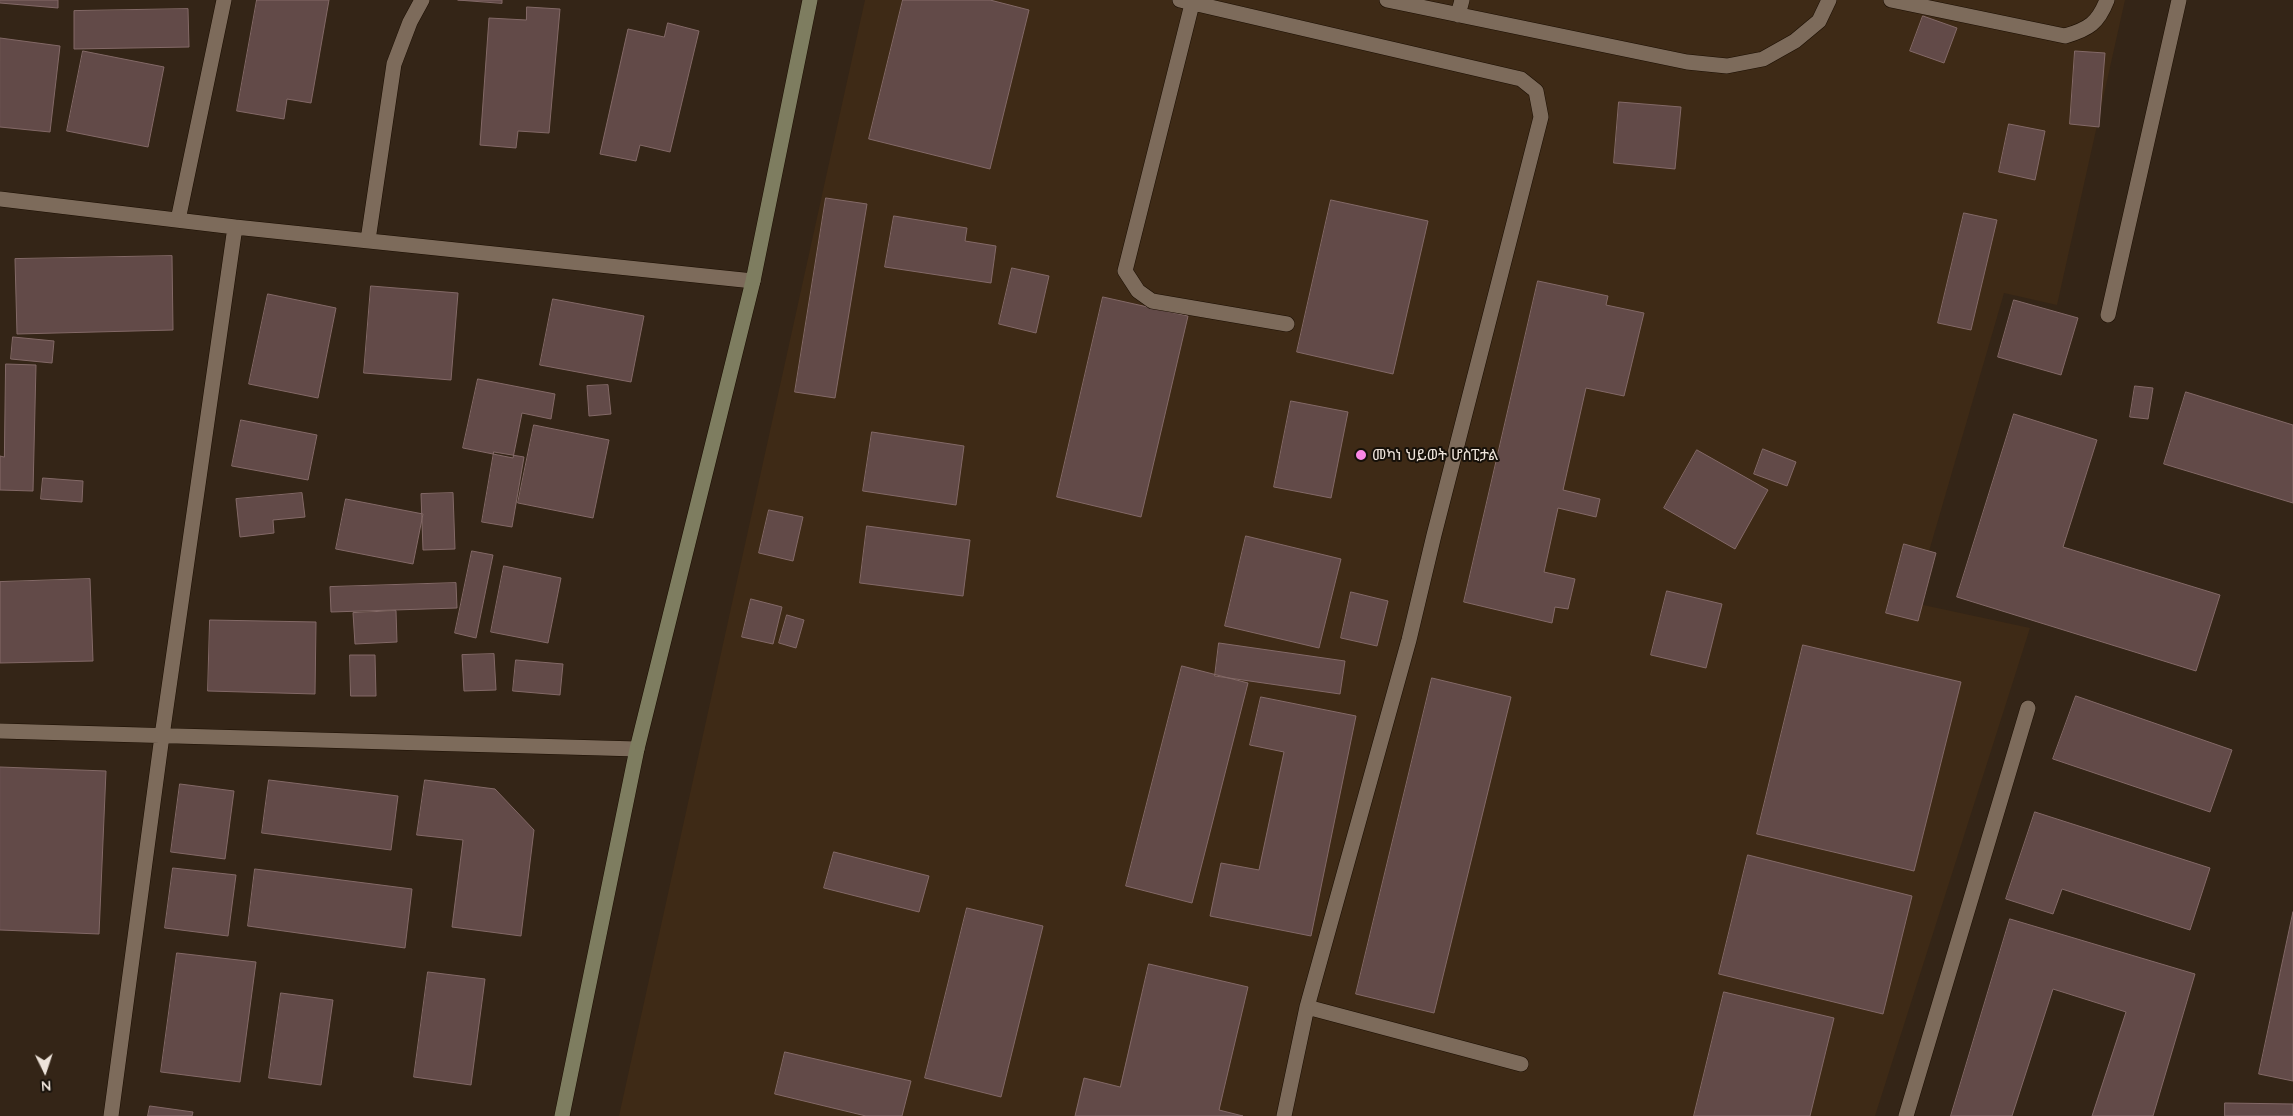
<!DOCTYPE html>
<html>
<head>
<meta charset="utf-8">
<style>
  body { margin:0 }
  #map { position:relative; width:2293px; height:1116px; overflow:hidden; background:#342517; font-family:Quicksand,sans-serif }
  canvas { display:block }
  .north { position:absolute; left:20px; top:1046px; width:50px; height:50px; -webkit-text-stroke:4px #161009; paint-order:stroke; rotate:176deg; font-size:14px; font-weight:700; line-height:20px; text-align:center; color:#ede3da }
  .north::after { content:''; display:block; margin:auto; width:18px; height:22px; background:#ede3da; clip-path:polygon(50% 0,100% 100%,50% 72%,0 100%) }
</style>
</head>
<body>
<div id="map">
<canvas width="2293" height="1116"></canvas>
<div class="north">N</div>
</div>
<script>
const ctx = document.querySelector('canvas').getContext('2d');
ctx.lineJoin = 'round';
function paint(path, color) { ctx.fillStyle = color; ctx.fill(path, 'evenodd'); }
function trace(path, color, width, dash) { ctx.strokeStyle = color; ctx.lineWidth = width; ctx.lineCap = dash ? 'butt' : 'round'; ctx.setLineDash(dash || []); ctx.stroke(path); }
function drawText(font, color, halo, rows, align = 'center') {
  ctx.font = font + ' Quicksand,"Noto Sans Ethiopic",sans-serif'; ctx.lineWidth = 4; ctx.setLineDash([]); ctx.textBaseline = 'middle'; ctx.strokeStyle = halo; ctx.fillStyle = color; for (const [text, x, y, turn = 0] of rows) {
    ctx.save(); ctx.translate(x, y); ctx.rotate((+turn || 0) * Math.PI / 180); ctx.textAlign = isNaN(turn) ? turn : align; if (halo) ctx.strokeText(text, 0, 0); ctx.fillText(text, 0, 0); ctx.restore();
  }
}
const built = new Path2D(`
  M865,0H2125L2057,305L2004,293L1914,603L2030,628L1875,1116H619Z`);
const building = new Path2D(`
  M0,0H58V8L0,3Z
  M257,0H329L311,103L287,99L284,119L237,111Z
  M458,0H502V3Z
  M903,0H990L1029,10L990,169L869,139Z
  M527,7L560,9L549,133L518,131L516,148L480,145L489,18L526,20Z
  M188,9L189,47L74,49V11Z
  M1923,16L1957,28L1944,63L1910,51Z
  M668,23L699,31L670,152L640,145L636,161L600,154L628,29L664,37Z
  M0,38L60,46L50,132L0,127Z
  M83,51L164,67L148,147L67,131Z
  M2075,51L2105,53L2099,127L2070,124Z
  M1619,102L1681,107L1675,169L1614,163Z
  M2009,124L2045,131L2035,180L1999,172Z
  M826,198L867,204L835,398L795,392Z
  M1331,200L1428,221L1393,374L1297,352Z
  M1964,213L1997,220L1971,330L1938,323Z
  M894,216L967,228L965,241L996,246L991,283L885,267Z
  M172,256L173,330L17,334L15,259Z
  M1012,268L1049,276L1036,333L999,324Z
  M1538,281L1608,296L1606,305L1644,313L1624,396L1586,388L1563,490L1600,499L1596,517L1558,508L1544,572L1575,579L1568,609L1555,607L1552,623L1464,602Z
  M371,286L458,293L451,380L364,373Z
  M268,294L336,308L318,398L249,384Z
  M1103,297L1188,316L1141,517L1057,497Z
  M553,299L644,316L631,382L540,365Z
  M2014,300L2078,318L2061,375L1998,357Z
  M13,337L54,341L52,363L11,359Z
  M6,364L36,365L33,491L0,490V456L4,457Z
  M478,379L555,394L551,419L522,413L513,458L463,448Z
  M608,385L611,414L589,416L587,386Z
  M2135,386L2153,388L2148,419L2130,417Z
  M2186,392L2293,425V503L2164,464Z
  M1291,401L1348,412L1331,498L1274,487Z
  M2014,414L2097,440L2063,547L2220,595L2196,671L1957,597Z
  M241,420L317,435L308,480L232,466Z
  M534,425L609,440L593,518L518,503Z
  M872,432L964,446L956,505L863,491Z
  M1763,449L1796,462L1787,486L1754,474Z
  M1697,450L1768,490L1735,549L1664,508Z
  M494,452L524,457L512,527L482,522Z
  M43,478L83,481L82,502L41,499Z
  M302,493L305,517L273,520L274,533L240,537L236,499Z
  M453,493L455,549L423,550L421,494Z
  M346,499L423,514L413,564L336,549Z
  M769,510L803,517L793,561L759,553Z
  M867,526L970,540L963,596L860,583Z
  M1246,536L1341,559L1319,648L1225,626Z
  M1904,544L1936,553L1918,621L1886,613Z
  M472,551L493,555L476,638L455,633Z
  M504,566L561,578L548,643L491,632Z
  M90,579L93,661L0,663V582Z
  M456,583L457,608L331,612L330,587Z
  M1667,591L1722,604L1706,668L1651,655Z
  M1351,592L1388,601L1377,646L1341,638Z
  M751,599L782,607L773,644L742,637Z
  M396,611L397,642L355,644L353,613Z
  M787,615L804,620L796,648L779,643Z
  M210,620L316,622L315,694L208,691Z
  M1219,643L1345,661L1340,694L1215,676Z
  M1803,645L1961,682L1914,871L1757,834Z
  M494,654L496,690L464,691L462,655Z
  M350,655H375L376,696H351Z
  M516,660L563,664L560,695L513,691Z
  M1182,666L1248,683L1192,903L1126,886Z
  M1432,678L1511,697L1434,1013L1356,994Z
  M2076,696L2232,750L2210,812L2053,759Z
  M1261,697L1356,716L1311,936L1210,916L1221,863L1259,870L1284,752L1250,745Z
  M0,767L106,771L99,934L0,930Z
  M269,780L398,796L391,850L262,833Z
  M425,780L495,789L534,830L521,936L452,927L463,840L417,835Z
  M180,784L234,791L225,859L171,852Z
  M2035,812L2210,868L2190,930L2062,889L2053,914L2006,899Z
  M834,852L929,876L919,912L824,888Z
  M1748,855L1912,896L1883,1014L1719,974Z
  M173,868L236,875L228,936L165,928Z
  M255,869L412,889L405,948L248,926Z
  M967,908L1043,926L1001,1097L925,1078Z
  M2293,912V1081L2259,1074Z
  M2010,919L2195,974L2153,1116H2092L2126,1012L2053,989L2012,1116H1951Z
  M177,953L256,962L240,1082L161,1072Z
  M1149,964L1248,987L1219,1110L1243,1116H1075L1084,1078L1120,1087Z
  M428,972L485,979L471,1085L414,1077Z
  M1724,992L1834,1018L1810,1116H1694Z
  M281,993L333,1000L321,1085L269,1078Z
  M785,1052L911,1081L902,1116H866L775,1094Z
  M2225,1103L2293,1104V1116H2225Z
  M150,1106L193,1112L192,1116H148Z`);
const lane = new Path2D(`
  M1180,0L1521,79L1536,91L1541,117L1434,535L1409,640L1307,1007L1284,1116
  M1193,0L1125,271L1138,291L1152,301L1287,324
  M1387,0L1687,62L1727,66L1763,59L1795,41L1819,21L1829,0
  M1891,0L2065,36C2089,29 2098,23 2107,0
  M1458,15L1462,0
  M1307,1007L1521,1064`);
const street = new Path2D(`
  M0,199L235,227L753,281
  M178,220L224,0
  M368,240L394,64L410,22L422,0
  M2108,315L2179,0
  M0,731L637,749
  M111,1116L162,736L235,227
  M1906,1116L2028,708`);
const secondary = new Path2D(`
  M562,1116L637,749L753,281L810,0`);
const markers = [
  [1361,455,6,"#fb87e5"]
];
const poiNames = [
  ["መካነ ህይወት ሆስፒታል",1372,455]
];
paint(built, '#3e2a16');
paint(building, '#624a48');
trace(building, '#836967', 1);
trace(lane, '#1b0e02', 16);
trace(street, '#1b0e02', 16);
trace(secondary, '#1b0e02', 16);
trace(lane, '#7d6b5b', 15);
trace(street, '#7d6b5b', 15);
trace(secondary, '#7e7d60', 15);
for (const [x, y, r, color] of markers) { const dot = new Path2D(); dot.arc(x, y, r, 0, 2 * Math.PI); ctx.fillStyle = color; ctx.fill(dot); trace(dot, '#161009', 2); }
drawText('15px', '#ede3da', '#161009', poiNames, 'left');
</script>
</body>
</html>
